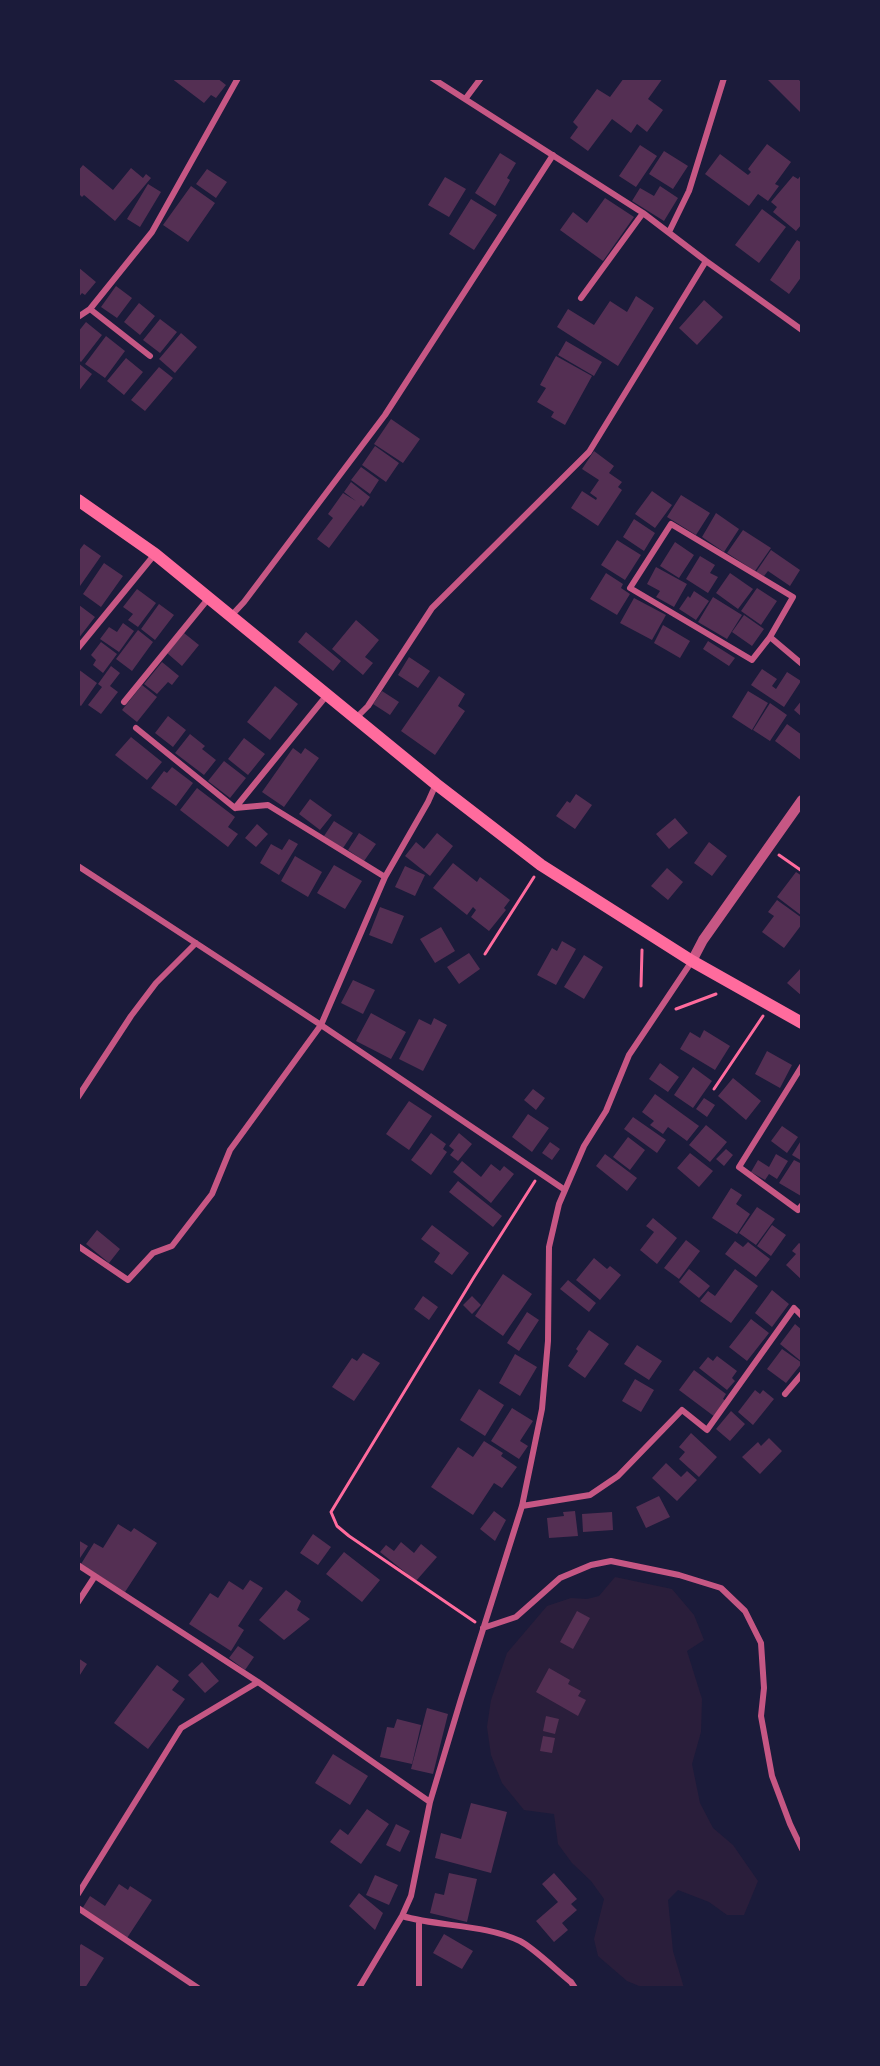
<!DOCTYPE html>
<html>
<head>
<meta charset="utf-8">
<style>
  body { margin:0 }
  #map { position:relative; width:880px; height:2066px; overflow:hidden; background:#1b1b3a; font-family:Figtree,sans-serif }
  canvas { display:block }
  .frame { position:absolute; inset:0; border:80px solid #1b1b3a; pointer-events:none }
</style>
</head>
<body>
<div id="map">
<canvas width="880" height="2066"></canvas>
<div class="frame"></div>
</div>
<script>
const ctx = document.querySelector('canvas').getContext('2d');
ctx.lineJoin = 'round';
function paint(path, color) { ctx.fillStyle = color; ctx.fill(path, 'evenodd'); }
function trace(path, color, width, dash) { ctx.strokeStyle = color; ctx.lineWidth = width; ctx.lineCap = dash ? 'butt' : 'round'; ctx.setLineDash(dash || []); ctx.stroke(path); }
const green = new Path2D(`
  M615,1577L672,1589L694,1615L704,1640L687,1651L702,1699L701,1732L692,1764L700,1803L713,1828L733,1845L758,1881L744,1915H727L709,1902L678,1890L668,1900L673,1951L684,1988H644L627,1981L598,1956L594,1939L604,1899L591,1881L572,1863L558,1844L554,1814L524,1810L502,1783L491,1755L487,1727L491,1700L507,1653L547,1606L571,1598L587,1599L599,1596Z`);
const building = new Path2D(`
  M171,78H217L226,85L216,98L211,95L204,103Z
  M624,78H663L648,99L663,110L647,132L637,124L631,133L612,119L588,151L570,138L578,127L573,122L597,89L610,97Z
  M766,78H797L802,83V114Z
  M767,144L791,162L775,184L779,186L768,201L758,194L749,206L705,174L720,154L748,175L751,172L748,169Z
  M640,145L657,156L636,187L619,176Z
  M664,151L688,166L673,189L649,174Z
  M500,153L516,163L507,178L510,180L495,206L475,193Z
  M83,165L113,190L131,168L143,178L146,174L151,178L115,221L84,195L82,197L78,193V171Z
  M207,169L227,182L216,198L196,184Z
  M802,174V224L796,231L773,212L777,207L771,202L793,176L798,179Z
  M445,177L466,189L449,217L428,205Z
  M148,184L161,192L140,227L127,219Z
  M191,186L215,203L188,242L163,225Z
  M660,186L678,198L664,221L632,201L640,188L654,196Z
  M605,198L634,217L603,261L560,230L573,212L587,223Z
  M471,199L497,215L474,250L449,234Z
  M762,209L786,227L759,263L735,245Z
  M797,240L802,243V276L789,294L770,280Z
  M78,267L96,282L85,295L82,293L78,298Z
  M116,286L132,298L117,318L101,307Z
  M636,296L654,308L618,366L557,327L568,309L594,325L610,301L627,312Z
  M704,300L723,317L697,345L679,328Z
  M139,303L155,316L140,335L124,322Z
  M160,319L177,332L160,353L143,340Z
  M86,322L102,335L81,362L78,359V332Z
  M181,333L197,347L175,373L159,359Z
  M106,336L125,351L105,378L85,364Z
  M566,341L602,362L594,376L558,355Z
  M556,356L592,376L565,425L551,417L554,412L537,402L546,388L540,385Z
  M126,358L143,372L124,395L107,381Z
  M78,363L92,374L78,392Z
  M159,367L173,378L145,411L131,400Z
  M391,419L420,439L403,463L374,444Z
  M375,446L399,463L386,482L362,465Z
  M594,451L614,466L609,473L622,482L618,487L622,490L598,526L571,508L582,491L596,500L597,498L590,493L599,480L582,469Z
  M361,467L379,480L370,494L351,480Z
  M351,482L370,497L363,507L361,505L329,548L317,539L333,518L328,514L343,493L356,501L344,492Z
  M652,491L672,505L655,528L635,514Z
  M681,495L710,513L696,535L667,517Z
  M716,513L739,529L724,552L702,537Z
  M634,519L655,533L644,551L623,537Z
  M743,530L771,548L755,571L727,553Z
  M617,540L641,555L625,580L601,565Z
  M675,542L694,555L679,578L660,566Z
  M84,544L101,556L80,586L78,585V552Z
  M771,550L800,570L790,586L768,571L764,576L756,572Z
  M700,556L715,565L710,573L718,577L708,593L686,579Z
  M104,563L123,576L101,607L83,594Z
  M656,567L687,584L674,607L656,597L660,591L647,584Z
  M606,573L623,584L621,588L630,594L617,615L590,599Z
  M730,573L753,589L738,609L716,593Z
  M757,588L777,601L761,625L741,611Z
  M137,589L156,603L138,627L128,620L133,614L123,607Z
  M694,591L709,601L696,620L679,609L688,596L690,598Z
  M713,597L742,615L727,639L698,622Z
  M634,598L666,615L652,640L620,623Z
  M159,604L174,615L155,640L141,629Z
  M79,605L95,617L78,639V606Z
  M744,615L764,629L752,646L732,632Z
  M356,620L379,640L365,657L373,663L363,675L332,649Z
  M123,623L134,631L119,652L100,639L109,627L117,632Z
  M663,625L690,641L680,658L654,643Z
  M138,630L153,642L132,671L116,659Z
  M306,632L341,661L333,671L298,642Z
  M184,633L199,645L182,666L167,653Z
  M708,641L735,658L729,666L703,649Z
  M101,642L117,654L103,673L93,665L96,660L91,655Z
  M409,657L430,671L418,688L398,675Z
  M162,662L179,676L172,685L168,682L157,694L144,684Z
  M111,666L120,673L110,686L118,692L101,714L88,705L102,687L98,684Z
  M78,669L97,683L81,706L78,704Z
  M762,669L777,679L772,686L776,689L787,672L801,681L784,707L751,685Z
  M439,676L465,694L458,706L465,711L435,755L401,731Z
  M142,685L157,697L137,722L122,710Z
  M275,686L298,704L270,740L247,722Z
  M382,691L399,702L390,715L373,704Z
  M748,691L768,703L752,730L732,717Z
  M802,700V717L794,710Z
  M770,703L787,715L770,741L753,730Z
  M168,716L186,730L173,747L155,733Z
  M787,724L802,735V761L775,741Z
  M190,734L205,746L202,749L216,760L204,775L175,753Z
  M131,737L162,762L147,780L115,755Z
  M244,738L265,754L248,775L228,759Z
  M293,748L301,754L305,748L319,758L284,807L262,792Z
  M224,761L246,778L230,798L208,781Z
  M172,767L193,783L176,806L151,788L164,771L167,773Z
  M197,788L235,817L228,827L238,834L228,847L180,810Z
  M576,794L592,805L575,829L556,816L567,801L570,803Z
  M310,799L332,815L320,830L299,814Z
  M675,818L688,833L669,849L656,834Z
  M334,821L353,833L343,848L324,836Z
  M257,824L268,834L256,847L245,838Z
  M359,833L376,844L364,861L348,850Z
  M437,833L453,846L430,876L405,856L416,842L424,849Z
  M289,839L298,844L279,875L260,863L271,844L282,850Z
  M709,842L727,856L712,876L694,863Z
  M295,856L322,872L308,897L281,881Z
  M453,863L477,882L480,877L510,900L504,908L506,910L489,931L471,917L476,910L473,907L467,915L433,888Z
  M334,865L362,881L345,909L317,893Z
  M405,866L425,875L415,896L395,887Z
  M667,868L683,882L668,900L651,886Z
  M796,872L802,876V916L777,897Z
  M777,900L802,918V924L784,948L762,932L774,916L768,912Z
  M380,907L404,916L392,944L369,935Z
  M441,927L455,951L435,963L420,939Z
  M562,941L576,949L556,985L537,975L552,948L557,951Z
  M469,953L480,969L459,984L447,967Z
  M584,955L603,967L584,999L564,987Z
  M802,967V996L787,983Z
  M353,980L375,990L363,1014L341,1003Z
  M371,1013L406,1032L391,1059L356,1041Z
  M434,1018L447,1025L423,1071L399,1059L419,1019L431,1025Z
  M704,1030L730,1046L715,1070L680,1049L690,1032L700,1038Z
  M767,1051L792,1065L780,1088L755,1074Z
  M660,1063L679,1077L668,1092L649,1079Z
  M693,1067L712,1081L693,1108L674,1095Z
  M733,1078L761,1101L746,1120L718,1096Z
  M533,1089L545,1098L536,1110L524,1100Z
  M655,1094L699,1126L687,1141L668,1127L663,1134L650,1125L654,1121L642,1112Z
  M704,1098L715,1105L707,1117L696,1109Z
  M409,1101L432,1116L409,1150L386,1134Z
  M528,1114L549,1128L532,1152L512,1137Z
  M633,1117L666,1140L657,1153L624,1129Z
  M706,1125L727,1142L710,1162L689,1145Z
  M782,1126L798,1137L787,1153L771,1141Z
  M431,1133L446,1144L443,1149L447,1152L431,1175L411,1160Z
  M459,1133L472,1144L458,1161L450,1155L454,1150L449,1146Z
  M628,1137L645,1150L630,1170L613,1157Z
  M802,1139V1161L792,1155Z
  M550,1142L560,1149L552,1160L542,1153Z
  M726,1149L733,1155L724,1166L716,1159Z
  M690,1153L713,1171L699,1187L677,1168Z
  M605,1154L637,1178L627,1191L596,1166Z
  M776,1154L788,1161L777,1179L769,1174L765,1180L751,1172L758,1160L769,1167Z
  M794,1160L802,1164L801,1196L779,1183Z
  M462,1161L481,1177L491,1164L500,1171L504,1166L514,1174L491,1203L453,1172Z
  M458,1181L502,1216L493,1227L449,1192Z
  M731,1188L742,1195L736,1204L750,1214L737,1234L712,1218Z
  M757,1207L775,1219L756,1245L739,1233Z
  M653,1218L677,1238L657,1264L640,1250L654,1232L646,1226Z
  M432,1225L469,1253L452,1275L434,1262L440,1253L421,1239Z
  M772,1225L786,1235L771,1256L757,1246Z
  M97,1230L120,1249L109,1263L86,1244Z
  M686,1240L700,1251L679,1279L664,1268Z
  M735,1241L743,1247L748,1242L770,1259L756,1277L725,1254Z
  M799,1243L802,1245V1280L786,1265L796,1254L792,1251Z
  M594,1258L607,1269L610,1266L621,1275L600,1300L576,1280Z
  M689,1269L710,1286L699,1298L679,1282Z
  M735,1269L758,1286L731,1323L700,1301L708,1291L715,1296Z
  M503,1274L532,1294L503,1336L475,1316Z
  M568,1280L596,1303L589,1312L560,1289Z
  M772,1290L789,1304L772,1327L755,1313Z
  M423,1296L438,1307L429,1320L414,1309Z
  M472,1296L481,1305L472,1314L463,1305Z
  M527,1312L539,1320L519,1351L507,1343Z
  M751,1319L769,1333L747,1361L729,1347Z
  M795,1324L802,1330V1362L780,1344Z
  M589,1330L609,1344L585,1378L568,1366L578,1351L576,1349Z
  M637,1345L662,1361L649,1380L624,1364Z
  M782,1349L802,1363L786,1383L767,1369Z
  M363,1353L380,1363L354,1401L332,1387L352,1358L357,1361Z
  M515,1354L537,1367L520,1396L499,1383Z
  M717,1356L737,1371L732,1378L735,1381L727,1390L699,1368L708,1357L713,1361Z
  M694,1370L726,1394L723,1399L726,1401L715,1417L679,1390Z
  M635,1379L654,1390L641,1412L622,1401Z
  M479,1389L504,1405L485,1436L460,1420Z
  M755,1390L760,1394L763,1390L774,1399L753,1425L738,1412Z
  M512,1408L533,1421L520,1441L528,1446L519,1459L491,1441Z
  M731,1411L745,1424L730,1441L716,1429Z
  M691,1433L717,1457L699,1477L679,1459L685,1452L679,1447Z
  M769,1438L782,1451L760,1474L742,1457L758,1442L761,1446Z
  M484,1441L503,1453L501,1456L517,1467L502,1488L494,1483L473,1515L431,1487L458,1447L473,1457Z
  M666,1463L681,1477L687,1471L697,1480L677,1501L652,1478Z
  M659,1496L670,1517L646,1528L636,1507Z
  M494,1511L506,1520L495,1541L480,1529Z
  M575,1511L578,1536L549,1538L547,1518L564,1516L563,1512Z
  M612,1512L613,1530L583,1532L582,1514Z
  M118,1524L131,1532L134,1528L157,1543L125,1592L81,1564L94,1543L103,1548Z
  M313,1534L331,1547L318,1565L300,1553Z
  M78,1540L88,1546L78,1561Z
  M401,1542L414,1553L421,1544L437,1557L416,1581L380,1552L386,1545L394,1551Z
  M344,1552L380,1580L362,1602L326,1574Z
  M250,1580L263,1588L238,1626L244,1630L231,1651L189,1624L210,1593L218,1598L229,1581L243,1590Z
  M286,1590L301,1601L297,1610L310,1619L284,1640L259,1620Z
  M577,1611L590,1618L573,1649L560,1642Z
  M238,1646L254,1657L245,1670L229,1658Z
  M78,1658L87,1664L78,1678Z
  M202,1662L219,1681L205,1693L188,1675Z
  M157,1665L179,1681L172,1690L185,1699L148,1749L114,1723Z
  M549,1668L570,1680L568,1684L581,1691L578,1696L586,1700L578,1716L536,1692Z
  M427,1708L448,1714L433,1774L411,1769Z
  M546,1716L559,1719L555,1734L543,1731Z
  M397,1719L421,1725L412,1764L380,1757L387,1727L394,1728Z
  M543,1736L555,1738L552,1753L540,1751Z
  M333,1754L368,1776L350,1805L315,1783Z
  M471,1803L507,1812L491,1873L435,1858L441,1833L461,1839Z
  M367,1809L389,1824L361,1864L330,1842L340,1829L348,1835Z
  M396,1824L410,1831L400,1852L386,1845Z
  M449,1873L477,1879L467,1922L430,1913L435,1893L444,1895Z
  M554,1873L577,1899L571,1904L577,1910L562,1923L568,1930L554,1942L536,1921L558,1902L542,1884Z
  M375,1875L398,1885L389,1905L366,1895Z
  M119,1884L128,1890L130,1886L152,1900L127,1938L82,1909L90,1896L105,1906Z
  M359,1893L383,1913L375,1930L349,1906Z
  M444,1934L473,1951L462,1969L433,1953Z
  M81,1944L104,1958L85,1988L78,1987V1949Z`);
const path = new Path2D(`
  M779,855L802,871
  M485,954L534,877
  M641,986L642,950
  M676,1009L716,994
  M714,1089L763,1016
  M475,1622L349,1536L337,1526L331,1512L474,1277L535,1181`);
const minor = new Path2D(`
  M432,78L643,213L706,261L802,330
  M466,98L481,78
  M669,232L689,191L724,78
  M581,298L643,213
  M90,309L150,356
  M78,317L90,309L152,232L238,78
  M671,524L793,597L770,637L752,660L630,588Z
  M231,616L244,602L385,415L553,155
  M770,637L802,664
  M78,648L155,554
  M124,702L208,599
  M356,718L368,706L432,608L589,452L706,261
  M136,728L235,808L268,805L385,877
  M235,808L327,695
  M78,866L321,1025L565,1190
  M802,1066L739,1167L798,1210L802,1205
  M78,1097L131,1016L156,983L196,943
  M78,1246L128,1280L153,1253L172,1246L212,1194L230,1150L321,1025L385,877L428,802L436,784
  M785,1394L802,1374
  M522,1506L590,1495L618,1476L682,1410L707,1430L794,1308L802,1316
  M78,1565L258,1682L430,1802
  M78,1602L95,1576
  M483,1628L516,1617L560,1578L591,1565L611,1561L679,1575L721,1588L745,1611L761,1643L764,1688L761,1716L772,1776L790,1824L802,1849
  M78,1894L181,1728L258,1682
  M78,1908L198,1988
  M402,1916C440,1927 484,1924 520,1941C534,1948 558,1972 571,1982L575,1988
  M419,1921V1988
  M359,1988L402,1916L411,1896L430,1802L461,1699L522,1506L542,1409L548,1341L549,1247L559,1204L584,1146L606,1111L629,1055L692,961`);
const tertiary = new Path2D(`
  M692,961L703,940L802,800`);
const secondary = new Path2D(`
  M78,500L155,554L436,784L541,865L692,961L802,1023`);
paint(green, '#2a1e3b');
paint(building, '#542f53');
trace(path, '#ff6b9d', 3);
trace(minor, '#c65784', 6);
trace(tertiary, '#c65784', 10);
trace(secondary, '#ff6b9d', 12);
</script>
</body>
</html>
